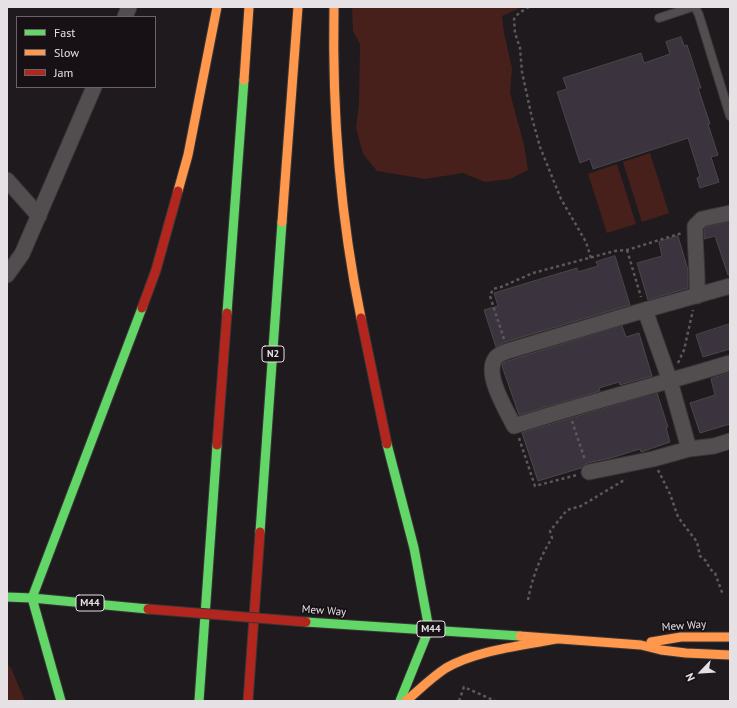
<!DOCTYPE html>
<html>
<head>
<meta charset="utf-8">
<style>
  body { margin:0 }
  #map { position:relative; width:737px; height:708px; overflow:hidden; background:#1f1a1d; font-family:"PT Sans",sans-serif }
  canvas { display:block }
  .frame { position:absolute; inset:0; border:8px solid #e6e1e4; pointer-events:none }
  .legend { position:absolute; left:16px; top:16px; width:140px; height:72px; box-sizing:border-box; background:#171015; border:1px solid #6a6468; margin:0; padding:5px 7px; list-style:none; font-size:12px; color:#e6e1e4 }
  .legend li { display:flex; align-items:center; gap:8px; height:20px }
  .legend b { width:20px; border:1px solid #6a6468 }
  .north { position:absolute; left:681px; top:652px; width:40px; height:40px; -webkit-text-stroke:3px #171015; paint-order:stroke; rotate:245deg; font-size:11px; font-weight:700; line-height:16px; text-align:center; color:#e6e1e4 }
  .north::after { content:''; display:block; margin:auto; width:14px; height:18px; background:#e6e1e4; clip-path:polygon(50% 0,100% 100%,50% 72%,0 100%) }
</style>
</head>
<body>
<div id="map">
<canvas width="737" height="708"></canvas>
<div class="frame"></div>
<ul class="legend">
<li><b style="height:5px;background:#63d668"></b>Fast</li>
<li><b style="height:5px;background:#ff974d"></b>Slow</li>
<li><b style="height:5px;background:#b3261e"></b>Jam</li>
</ul>
<div class="north">N</div>
</div>
<script>
const ctx = document.querySelector('canvas').getContext('2d');
ctx.lineJoin = 'round';
function paint(path, color) { ctx.fillStyle = color; ctx.fill(path, 'evenodd'); }
function trace(path, color, width, dash) { ctx.strokeStyle = color; ctx.lineWidth = width; ctx.lineCap = dash ? 'butt' : 'round'; ctx.setLineDash(dash || []); ctx.stroke(path); }
function drawText(font, color, halo, rows, align = 'center') {
  ctx.font = font + ' "PT Sans",sans-serif'; ctx.lineWidth = 3.5; ctx.setLineDash([]); ctx.textBaseline = 'middle'; ctx.strokeStyle = halo; ctx.fillStyle = color; for (const [text, x, y, turn = 0] of rows) {
    ctx.save(); ctx.translate(x, y); ctx.rotate((+turn || 0) * Math.PI / 180); ctx.textAlign = isNaN(turn) ? turn : align; if (halo) ctx.strokeText(text, 0, 0); ctx.fillText(text, 0, 0); ctx.restore();
  }
}
const green = new Path2D(`
  M352,7H522L502,16L504,33L512,68L510,93L524,145L528,170L510,179L485,182L463,173L425,179L377,171L363,154L356,128L359,104L360,44L353,31Z
  M650,153L669,213L642,222L623,162Z
  M617,164L636,224L607,233L588,174Z
  M7,664L11,668L25,701H7Z`);
const building = new Path2D(`
  M681,37L684,46L687,45L701,88H698L710,124H708L718,155L711,157L719,182L700,188L697,178L700,176L688,138L593,169L590,159L580,163L557,92L567,89L563,78L641,53L644,63L670,54L666,42Z
  M730,222V275H728L715,236L704,239V230L706,227Z
  M678,236L688,270V288L648,300L637,263L662,256L659,242Z
  M615,256L630,305L505,342L496,347L484,310L498,306L494,293L577,268L578,272L598,266L596,262Z
  M730,324V349L703,357L696,335Z
  M622,326L626,337L639,333L652,376L620,385L619,382L599,388L600,391L519,415L502,366L503,363L511,360Z
  M730,373V424L700,433L690,403L715,395L711,379Z
  M657,393L668,427H666L670,442L641,452L640,449L611,458L587,463L581,468L538,481L522,433Z`);
const path = new Path2D(`
  M529,7L519,13L514,19L515,33L520,48L522,72L532,118L540,147L561,199L586,242L591,258
  M627,250L641,297
  M504,339L490,296L493,289L501,287L533,273L615,251L627,250L682,233
  M678,363L684,350L693,310
  M572,421L585,460
  M519,438L535,486L577,475
  M658,470L670,494L678,517L697,542L700,556L706,561L710,569L715,573L723,595
  M528,600C532,578 540,557 552,538L550,531L567,510L581,506L626,479
  M459,701L464,687L495,701`);
const lane = new Path2D(`
  M695,7L699,15L730,116
  M659,18L692,7`);
const street = new Path2D(`
  M125,17L129,7
  M7,180L39,216
  M7,275L22,254L94,87
  M730,286L645,310L508,351C503,353 497,355 495,359C484,375 507,411 514,426C585,403 658,385 730,363
  M697,296C698,273 695,250 695,226L702,219L730,213
  M645,310L670,381L689,449
  M589,472L653,459L689,449L714,446L730,441`);
const fast = new Path2D(`
  M227,313L244,80
  M387,444L414,548L429,629L400,701
  M260,532L282,222
  M7,597L32,598L148,609
  M306,622L520,636
  M61,701L32,598L142,308
  M199,701L217,445`);
const slow = new Path2D(`
  M334,7C332,111 340,216 361,318
  M244,80L249,7
  M178,191L188,155L217,7
  M282,222L298,7
  M520,636L641,645L661,650L686,653L730,655
  M651,642L681,637H730
  M406,701C419,690 432,677 446,668C477,650 521,646 556,639`);
const jam = new Path2D(`
  M142,308L156,270L178,191
  M361,318L387,444
  M217,445L227,313
  M248,701L260,532`);
const jamBridge = new Path2D(`
  M148,609L306,622`);
const shields = [
  [273,354,22],
  [90,603,28],
  [431,629,28]
];
const shieldNames = [
  ["N2",273,354],
  ["M44",90,603],
  ["M44",431,629]
];
const streetNames = [
  ["Mew Way",324,611,4],
  ["Mew Way",684,626,-4]
];
paint(green, '#47201c');
paint(building, '#3b333e');
trace(building, '#4a4749', 1);
trace(lane, '#383637', 10);
trace(street, '#383637', 17);
trace(fast, '#383637', 11);
trace(slow, '#383637', 11);
trace(jam, '#383637', 11);
trace(path, '#5b595a', 2.5, [3, 3]);
trace(lane, '#524e50', 8);
trace(street, '#524e50', 15);
trace(fast, '#63d668', 9);
trace(slow, '#ff974d', 9);
trace(jam, '#b3261e', 9);
trace(jamBridge, '#383637', 11, []);
trace(jamBridge, '#b3261e', 9);
for (const [x, y, w] of shields) { const box = new Path2D(); box.roundRect(x - w / 2, y - 8, w, 16, 3); ctx.fillStyle = '#171015'; ctx.fill(box); trace(box, '#e6e1e4', 1); }
drawText('bold 10px', '#e6e1e4', null, shieldNames);
drawText('11px', '#e6e1e4', '#171015', streetNames);
</script>
</body>
</html>
